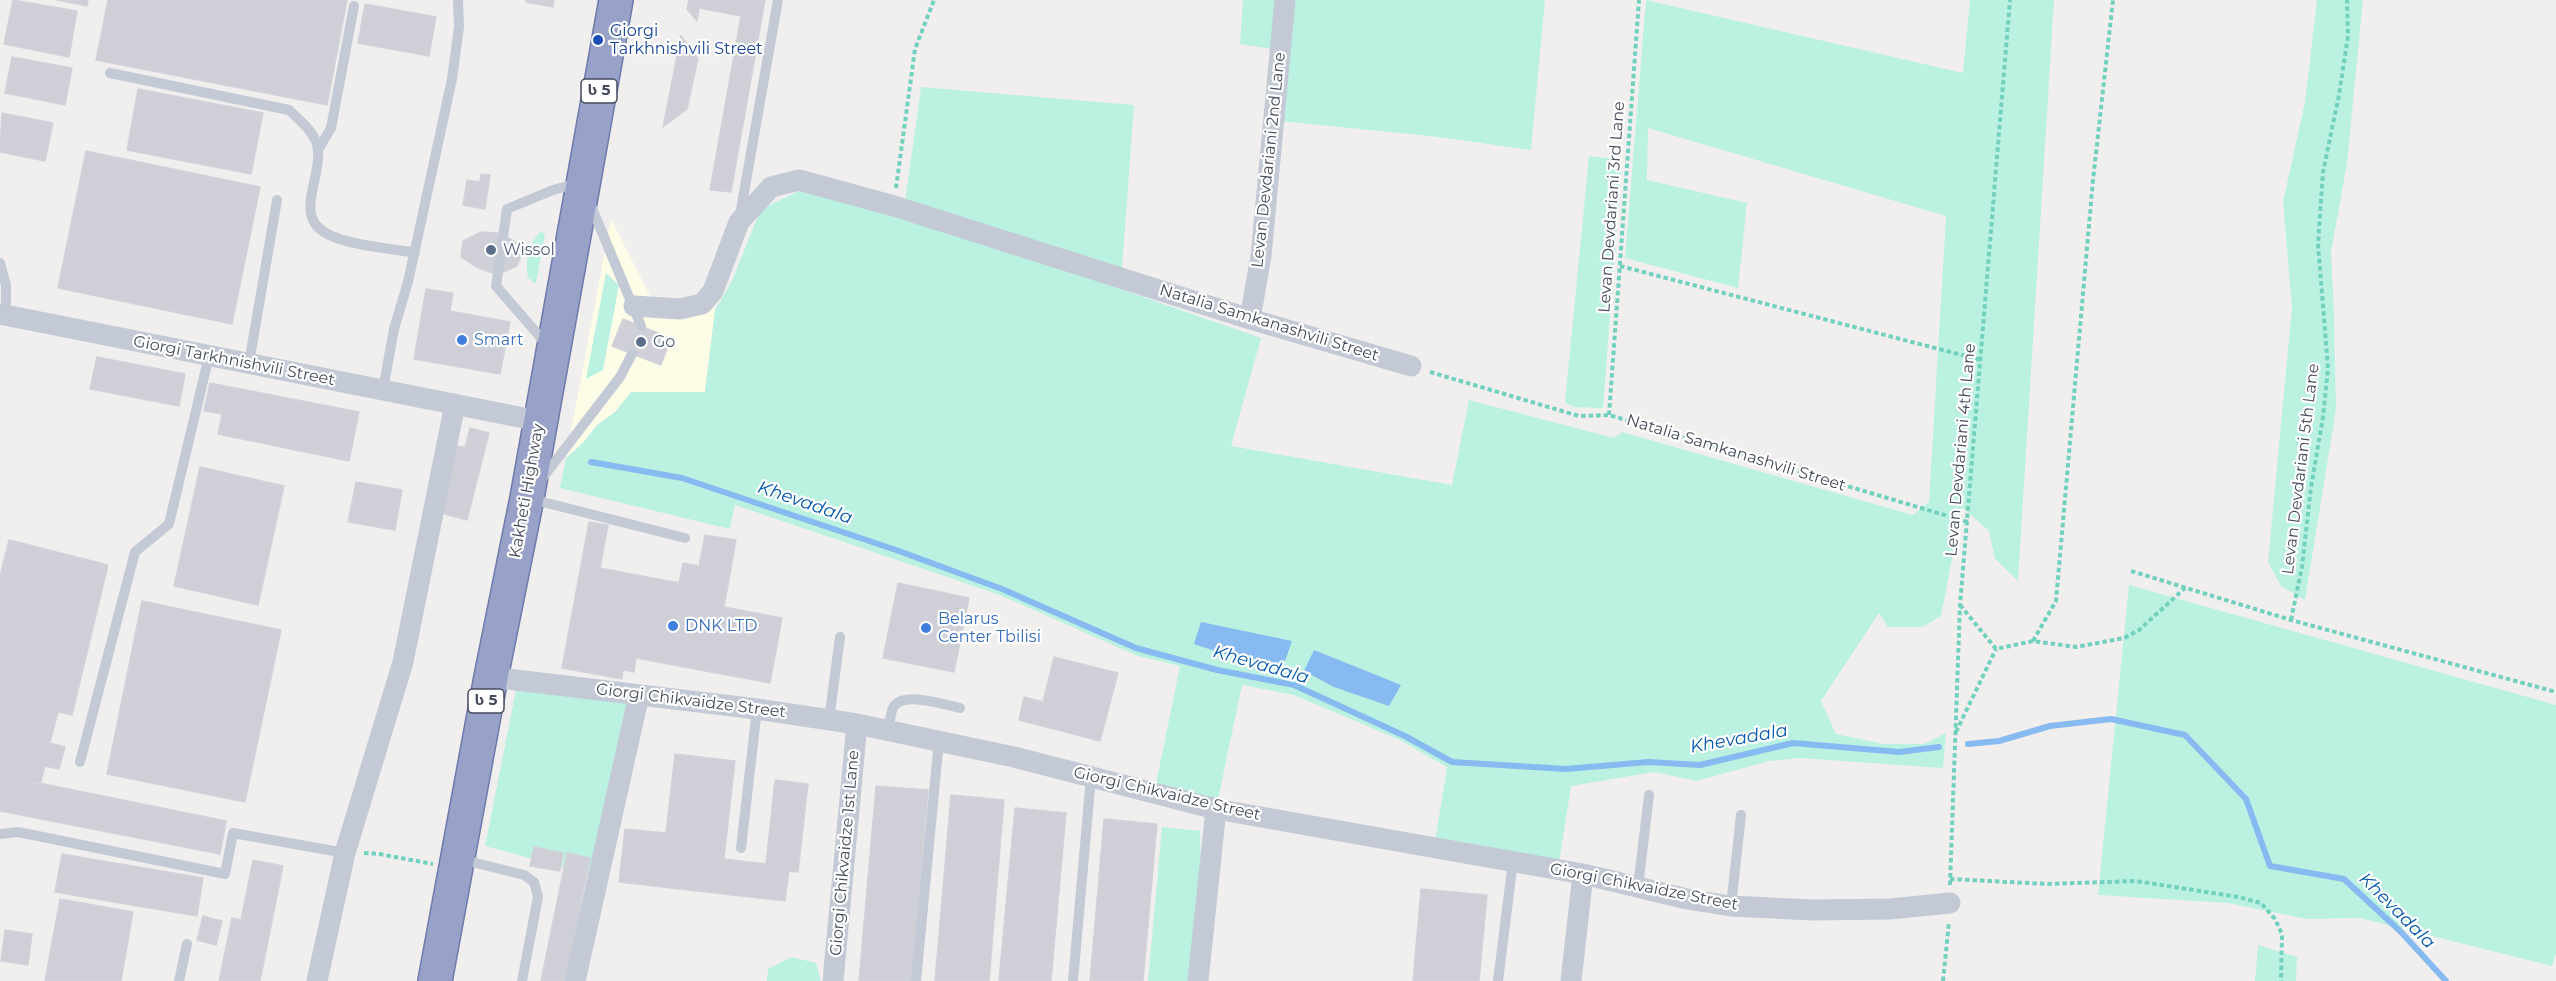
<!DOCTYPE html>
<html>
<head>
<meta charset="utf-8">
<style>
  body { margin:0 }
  canvas { display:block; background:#f1efee }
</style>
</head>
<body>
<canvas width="2556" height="981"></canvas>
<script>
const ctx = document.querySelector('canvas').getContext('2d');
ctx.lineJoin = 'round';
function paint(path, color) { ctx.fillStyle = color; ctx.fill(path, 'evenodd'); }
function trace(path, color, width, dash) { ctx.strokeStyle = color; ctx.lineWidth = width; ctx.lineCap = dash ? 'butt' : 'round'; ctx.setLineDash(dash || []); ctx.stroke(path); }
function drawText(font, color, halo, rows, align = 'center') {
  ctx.font = font + ' Montserrat,"Noto Sans Georgian",sans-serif'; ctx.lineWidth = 4.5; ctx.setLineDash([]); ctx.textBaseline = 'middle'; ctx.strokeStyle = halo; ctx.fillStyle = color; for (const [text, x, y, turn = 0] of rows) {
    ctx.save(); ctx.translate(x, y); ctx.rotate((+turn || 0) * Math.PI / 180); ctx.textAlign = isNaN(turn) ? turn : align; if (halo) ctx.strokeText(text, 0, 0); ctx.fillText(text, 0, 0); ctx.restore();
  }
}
const commercial = new Path2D(`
  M611,219L651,298L680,301L699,294L715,310L705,392H631L615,412L597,425L583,443L566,458Z`);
const green = new Path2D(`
  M1243,0H1277L1272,49L1240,44Z
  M1292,0H1545L1531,150L1430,136L1280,121Z
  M1646,0L1963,73L1970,0H2054L2018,581L1995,559L1989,531L1962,507L1941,616L1923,627H1888L1879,613L1821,701L1836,734L1883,744H1924L1946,733L1943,768L1800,758L1769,761L1697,781L1654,772L1571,786L1558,870L1434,848L1447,767L1400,740L1294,695L1242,685L1216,809L1154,793L1180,666L1138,656L1000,595L735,505L730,529L560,488L566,458L583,443L597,425L615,412L631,392H705L715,310L731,283L761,209L799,191L817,192L954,231L1261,338L1231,446L1452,485L1469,400L1614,438L1622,432L1913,515L1929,502L1946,216L1648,128L1647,180L1747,203L1738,288L1625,258Z
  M2317,0H2363L2347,163L2331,252L2334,315L2336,409L2305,600L2281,586L2268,562L2292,307L2283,202L2305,102Z
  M921,87L1134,105L1122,268L905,202Z
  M1589,156L1622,160L1603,408L1573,407L1565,402Z
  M540,232L545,233L536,284L528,278C525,259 528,246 540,232Z
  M606,273L619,285L603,370L586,379Z
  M2129,585L2556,705V953L2552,966L2360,918L2307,919L2228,903L2098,895Z
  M518,680L639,695L599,877L485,846Z
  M1162,827L1200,831L1203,933L1198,981H1148Z
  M2258,945L2297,957L2296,981H2255Z
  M792,957L816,963L821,981H767L768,969Z`);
const water = new Path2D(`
  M1201,622L1292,641L1284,664L1227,655L1194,644Z
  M1314,650L1401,685L1389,706L1334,687L1304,671Z`);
const stream = new Path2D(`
  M591,462L682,478L896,550L1002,589L1136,648L1217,670L1294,685L1405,736L1452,762L1566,769L1648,762L1700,765L1793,743L1899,752L1939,747
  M1968,744L1999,741L2050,726L2111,719L2185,735L2246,799L2270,866L2344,879L2401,932L2446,981`);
const building = new Path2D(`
  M13,0L77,11L69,57L4,44Z
  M57,0H88L87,6Z
  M108,0H347L327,105L96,60Z
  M526,0H554L553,7L526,2Z
  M689,0H765L731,192L710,190L741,16L699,8L697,21L687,9Z
  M365,4L436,17L429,56L358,43Z
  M681,36L698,59L687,109L663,127Z
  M12,57L72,68L65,105L5,93Z
  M138,89L263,113L251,174L127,150Z
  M2,113L53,123L45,161L0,152Z
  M86,151L260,187L232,324L58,288Z
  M481,174L490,175L485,209L463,205L467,180L480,182Z
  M481,232L498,233L516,242L522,254L517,266L504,272L492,273L478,268L461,257L463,241Z
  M426,289L453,293L450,311L510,322L500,374L414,359Z
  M623,319L671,338L661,365L612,346Z
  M97,357L185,374L179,406L90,389Z
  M210,383L359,412L349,461L218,434L222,414L204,411Z
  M470,428L489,433L467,520L441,513L458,446L465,447Z
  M200,467L284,486L258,605L174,586Z
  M356,482L402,490L395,530L348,522Z
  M589,522L608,525L600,568L679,583L683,563L699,566L705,535L736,540L724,607L782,618L770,683L636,658L634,672L623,670L622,679L562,668Z
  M9,540L108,565L72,715L0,698V576Z
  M898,583L969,598L954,672L883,658Z
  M142,601L281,630L245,802L107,774Z
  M1054,657L1118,673L1100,741L1019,720L1024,697L1043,702Z
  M0,698L58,712L50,743L65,747L59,769L45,766L40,785L0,775Z
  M675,754L735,761L724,859L766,864L775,780L808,784L798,872L789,871L785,901L619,882L625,829L666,833Z
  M0,775L226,821L220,854L0,811Z
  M876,786L928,790L912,981H859Z
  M951,795L1004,800L989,981H935Z
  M1015,808L1066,813L1051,981H999Z
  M1104,819L1157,824L1143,981H1090Z
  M534,847L563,853L560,871L530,866Z
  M567,853L590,858L565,981H541Z
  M62,854L203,878L197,916L55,892Z
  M253,860L283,866L260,981H219L232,918L241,920Z
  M1421,889L1487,895L1479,981H1413Z
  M60,899L133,912L121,981H45Z
  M203,916L222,921L216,945L197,940Z
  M5,930L32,934L28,965L1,961Z`);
const path = new Path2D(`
  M896,188L915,49L934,0
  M1620,266L1981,360
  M1430,372L1579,416L1609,415L1968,522
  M1609,415L1639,0
  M2131,571L2291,620L2556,692
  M1960,605L1996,649L2033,641L2076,647L2124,638L2139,630L2185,588
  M2291,620L2302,567L2311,487L2323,417L2328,368L2318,244L2323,172L2339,95L2348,36L2347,0
  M2033,641L2056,601L2093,180L2113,0
  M1956,732L1996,649
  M364,853L379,854L433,864
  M1950,879L2048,884L2136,881L2238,897L2261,903L2275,919L2282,934L2281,981
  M1950,885L1960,605L2010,0
  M1943,981L1949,922`);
const service = new Path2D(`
  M110,73L289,110C301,122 317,133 318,151C321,184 289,222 337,238C361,247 390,248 415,253
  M318,150L331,128L354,6
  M589,201L641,326
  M740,215L778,0
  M0,263L6,285V316
  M548,346L496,286L507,209L553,190L578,183
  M249,363L277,200
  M383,390L394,329L408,282L452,79L459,27L458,0
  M541,480L620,377L632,354
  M531,499L685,538
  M829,720L840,637
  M888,731C890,724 890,714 893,708C902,690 945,705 960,708
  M80,762L135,552L169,524L209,356
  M0,834L18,832L225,874L233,833L345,853
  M741,848L757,709
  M460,859L524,875L534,882L538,897L522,981
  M1638,887L1649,795
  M1731,906L1741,815
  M179,981L187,944
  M916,981L939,740
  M1073,981L1091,777
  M1498,981L1513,861`);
const minor = new Path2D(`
  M634,306L680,309L702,304L713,291L739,222L771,187L799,180L894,206L1250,319L1411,366
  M0,314L539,421
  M1250,319L1261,256L1285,0
  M491,677L757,709L857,724L1014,757L1216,809L1583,874L1687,899L1731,906L1812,910L1890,909L1950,903
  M317,981L345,853L403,662L455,404
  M575,981L639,695
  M833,981L857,724
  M1198,981L1216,809
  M1571,981L1583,874`);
const trunk = new Path2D(`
  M435,981L491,677L527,498L616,0`);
const markers = [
  [598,40,6,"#1a4fb4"],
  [491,250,6,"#5c6f8a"],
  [462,340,6,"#3f7fe0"],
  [641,342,6,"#5c6f8a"],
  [673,626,6,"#3f7fe0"],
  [926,628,6,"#3f7fe0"]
];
const shields = [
  [599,91,36],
  [486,701,36]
];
const shieldNames = [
  ["ს 5",599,91],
  ["ს 5",486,701]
];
const transitNames = [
  ["Giorgi",610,31],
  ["Tarkhnishvili Street",610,49]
];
const streetNames = [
  ["Levan Devdariani 2nd Lane",1269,160,-84],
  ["Levan Devdariani 3rd Lane",1612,207,-86],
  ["Natalia Samkanashvili Street",1269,323,17],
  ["Giorgi Tarkhnishvili Street",234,361,11],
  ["Levan Devdariani 4th Lane",1961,450,-85],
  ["Natalia Samkanashvili Street",1736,453,17],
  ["Levan Devdariani 5th Lane",2301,469,-83],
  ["Kakheti Highway",527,491,-80],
  ["Giorgi Chikvaidze Street",691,701,7],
  ["Giorgi Chikvaidze Street",1167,794,13],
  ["Giorgi Chikvaidze 1st Lane",845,853,-85],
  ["Giorgi Chikvaidze Street",1644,887,11]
];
const serviceNames = [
  ["Wissol",503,250],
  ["Go",653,342]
];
const shopNames = [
  ["Smart",474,340],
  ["Belarus",938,619],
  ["Center Tbilisi",938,637],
  ["DNK LTD",685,626]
];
const waterNames = [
  ["Khevadala",805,503,19],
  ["Khevadala",1261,665,16],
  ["Khevadala",1739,739,-10],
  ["Khevadala",2397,911,45]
];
paint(commercial, '#fdfde7');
paint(green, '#bbf1e0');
paint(water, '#86baf0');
trace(stream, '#86baf0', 6);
paint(building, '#cecfd7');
trace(building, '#d2d2da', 1.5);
trace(trunk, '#6f7aac', 36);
trace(path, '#71d1be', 4, [4.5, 3]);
trace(service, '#c4c9d6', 10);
trace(minor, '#c4c9d6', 21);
trace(trunk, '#98a2c8', 33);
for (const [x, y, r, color] of markers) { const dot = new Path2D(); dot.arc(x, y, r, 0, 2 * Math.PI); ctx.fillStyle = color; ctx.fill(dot); trace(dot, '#fff', 2); }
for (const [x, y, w] of shields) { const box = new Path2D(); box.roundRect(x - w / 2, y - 12, w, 24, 4.5); ctx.fillStyle = '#fff'; ctx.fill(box); trace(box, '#464b5d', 1.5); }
drawText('bold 15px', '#464b5d', null, shieldNames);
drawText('16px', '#164399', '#fff', transitNames, 'left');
drawText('16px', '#464b5d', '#fff', streetNames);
drawText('16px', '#4e5e75', '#fff', serviceNames, 'left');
drawText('16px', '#366cbe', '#fff', shopNames, 'left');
drawText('italic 18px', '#0559b0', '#fff', waterNames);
</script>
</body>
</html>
